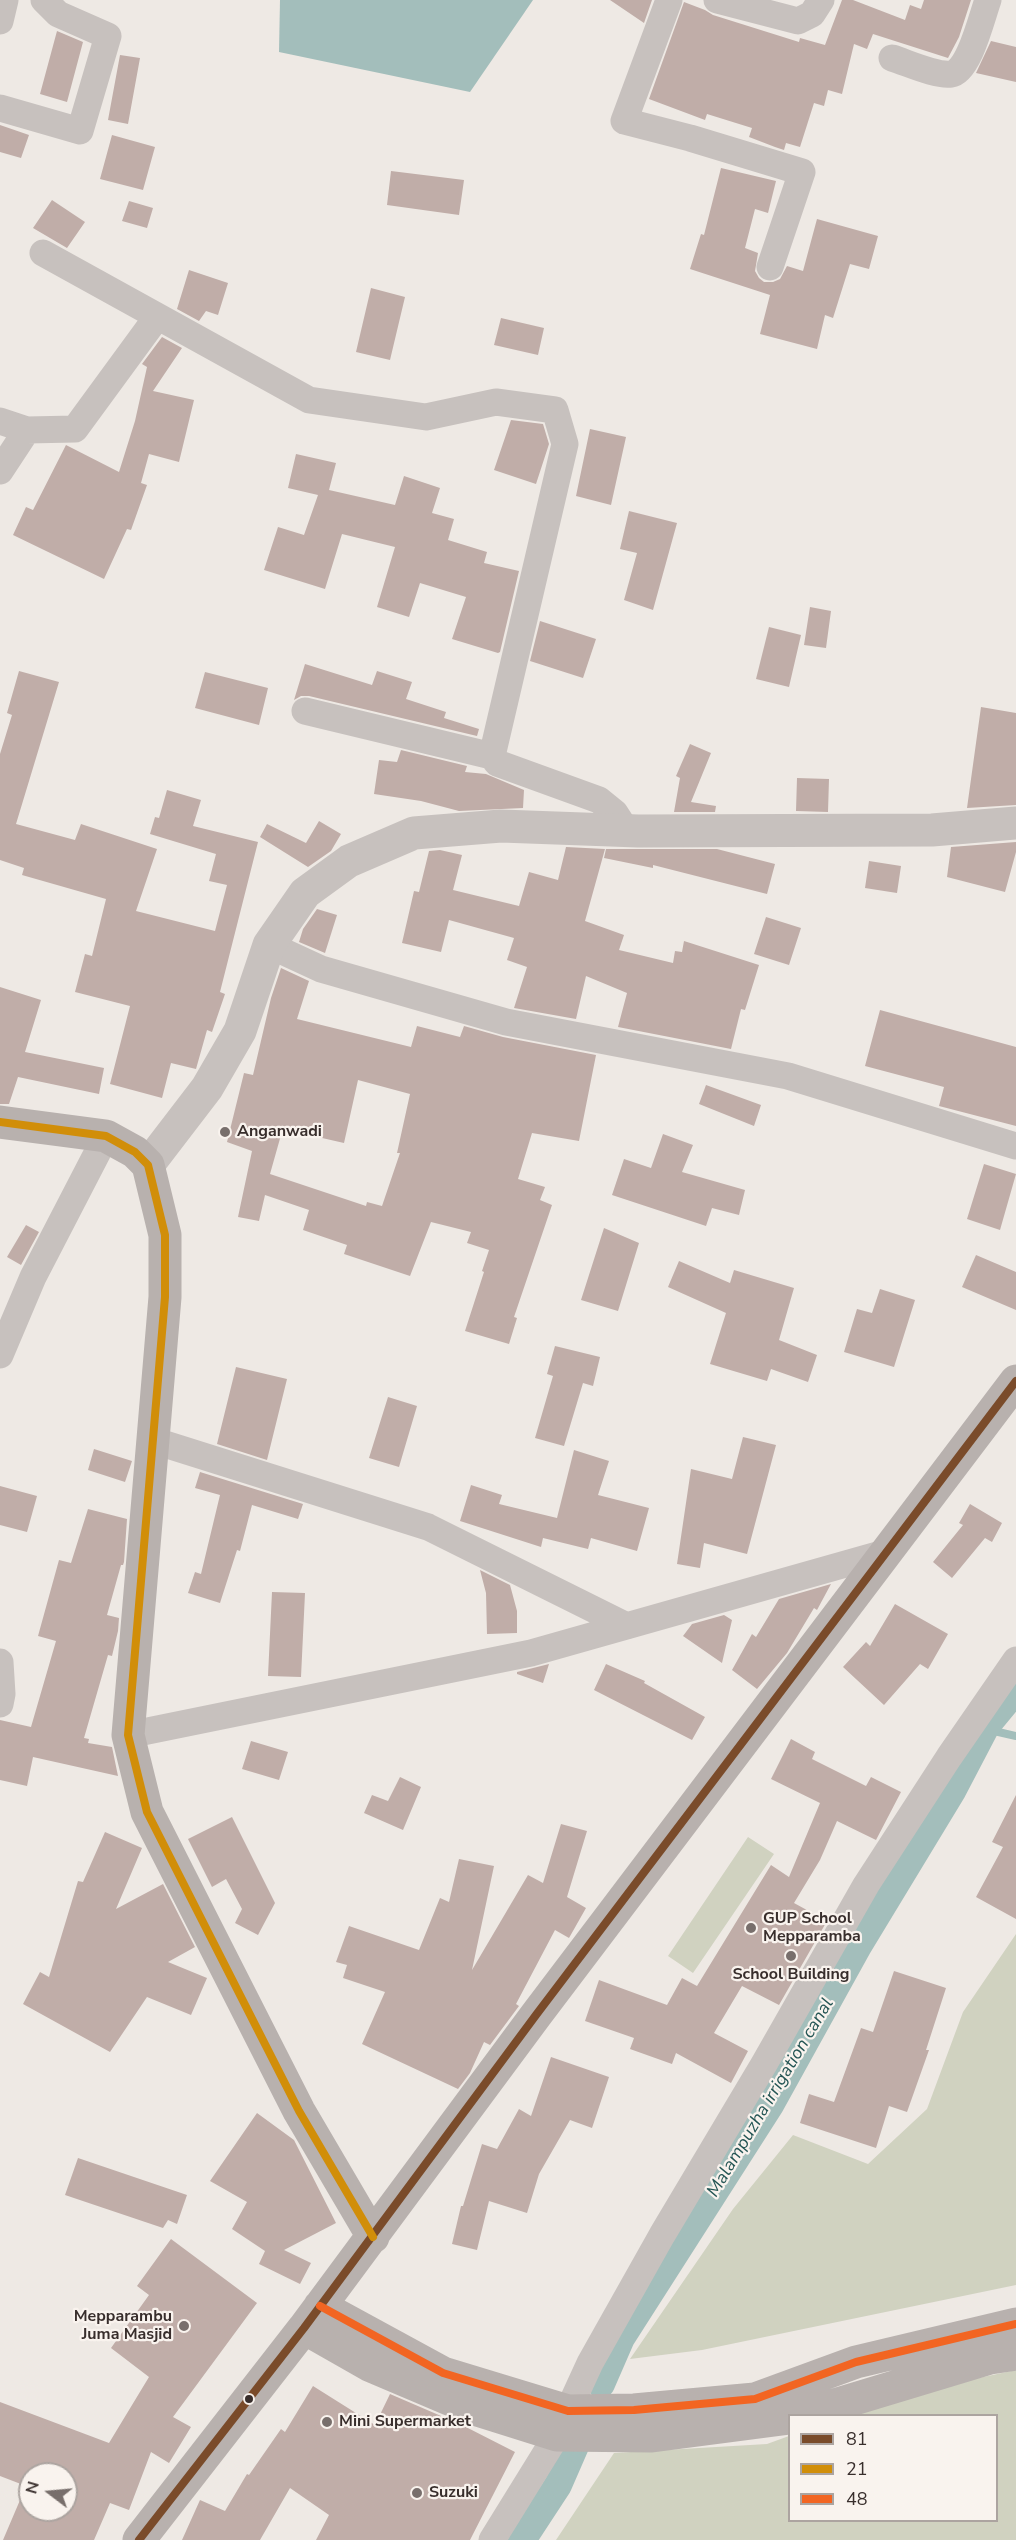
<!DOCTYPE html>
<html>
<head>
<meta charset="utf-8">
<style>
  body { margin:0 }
  #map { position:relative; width:1016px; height:2540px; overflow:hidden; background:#eee9e4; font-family:"Nunito Sans",sans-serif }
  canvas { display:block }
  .legend { position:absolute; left:788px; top:2414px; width:210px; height:108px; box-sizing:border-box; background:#f9f3ee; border:2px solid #aca4a0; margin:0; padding:8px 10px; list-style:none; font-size:18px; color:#382e2c }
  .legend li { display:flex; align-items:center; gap:12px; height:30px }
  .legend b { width:30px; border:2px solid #aca4a0 }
  .north { position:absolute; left:18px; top:2462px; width:60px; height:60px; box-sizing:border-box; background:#f9f3ee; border:2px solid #aca4a0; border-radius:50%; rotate:286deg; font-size:16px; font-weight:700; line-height:24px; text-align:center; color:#382e2c }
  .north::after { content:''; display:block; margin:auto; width:21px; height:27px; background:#786f6c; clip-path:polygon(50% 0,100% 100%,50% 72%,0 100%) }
</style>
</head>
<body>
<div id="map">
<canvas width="1016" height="2540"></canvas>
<ul class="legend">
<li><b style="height:8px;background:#7a4b2a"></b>81</li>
<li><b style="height:8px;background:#d18e09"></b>21</li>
<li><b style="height:8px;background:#f26522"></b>48</li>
</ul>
<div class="north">N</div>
</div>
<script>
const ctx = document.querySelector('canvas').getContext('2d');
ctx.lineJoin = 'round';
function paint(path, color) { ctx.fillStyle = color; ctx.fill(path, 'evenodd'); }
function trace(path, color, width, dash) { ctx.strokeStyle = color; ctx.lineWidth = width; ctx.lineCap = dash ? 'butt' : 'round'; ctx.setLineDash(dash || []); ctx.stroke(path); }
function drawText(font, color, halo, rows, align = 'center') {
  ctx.font = font + ' "Nunito Sans",sans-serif'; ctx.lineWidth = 4.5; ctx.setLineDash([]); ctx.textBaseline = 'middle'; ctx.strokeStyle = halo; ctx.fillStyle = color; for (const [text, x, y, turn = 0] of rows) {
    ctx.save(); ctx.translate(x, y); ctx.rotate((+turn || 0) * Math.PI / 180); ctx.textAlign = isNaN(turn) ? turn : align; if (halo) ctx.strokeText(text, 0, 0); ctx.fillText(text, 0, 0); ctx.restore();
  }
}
const green = new Path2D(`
  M748,1837L774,1854L693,1973L668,1956Z
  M1016,1934V2285L702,2350L630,2359L733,2209L793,2135L868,2164L927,2109L963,2012Z
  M1016,2370V2540H556L614,2453L767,2444L789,2436L790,2520H996V2416L844,2415L899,2395Z`);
const water = new Path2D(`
  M280,0H533L470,92L279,52Z`);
const stream = new Path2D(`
  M986,1726L994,1731L1016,1736`);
const canal = new Path2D(`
  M601,2384L621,2338L770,2105L858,1946L952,1791L986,1726L1016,1690
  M522,2540L558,2485L575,2446`);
const building = new Path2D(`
  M610,0H652L644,23Z
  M842,0H853L905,20L910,5L921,9L924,0H971L959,37L948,58L873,34L867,49L854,44L842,94L828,90L824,106L814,103L800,147L786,143L784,150L775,147L749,137L752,128L707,114L705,120L649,99L684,2L705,10L713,15L799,42L800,38L825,45Z
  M57,31L83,42L67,102L40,94Z
  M991,41L1016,47V82L976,73Z
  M120,55L140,58L128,124L108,120Z
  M0,125L29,135L21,158L0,152Z
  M112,135L155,147L143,190L100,179Z
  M721,168L776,181L768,213L755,209L745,248L758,253L755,271L759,278L764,282H773L780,279L787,266L803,271L817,219L878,236L869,269L850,264L833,318L825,315L817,349L760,334L770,295L690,269L701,234L704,235Z
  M391,171L464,180L459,215L387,205Z
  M52,200L85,222L67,248L33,228Z
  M129,201L153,208L147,228L122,221Z
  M189,270L228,283L218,315L206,311L199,321L177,309Z
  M371,288L405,297L390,360L356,352Z
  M501,318L544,328L538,355L494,345Z
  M162,337L182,348L153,391L194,400L179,462L149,454L141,483L147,485L131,530L127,529L104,579L13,535L26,507L33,510L66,445L119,472L135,421L147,367L142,364Z
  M511,420L543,424L549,444L536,484L494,470Z
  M590,429L626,437L611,505L576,496Z
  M296,454L336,463L329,490L395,505L404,476L440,488L432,513L454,519L448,540L487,552L484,563L519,571L500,652L498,653L452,639L466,597L420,583L409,617L377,607L395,547L342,534L325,589L264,570L278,527L304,535L318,495L288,488Z
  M629,511L677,523L653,610L624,600L637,553L620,549Z
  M810,607L831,611L826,648L804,645Z
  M540,621L596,639L583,678L530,661Z
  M769,627L801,635L789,687L756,679Z
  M305,664L372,685L377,671L412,682L406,699L446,712L444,718L479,729L477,736L309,696H301L294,700Z
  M19,671L59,682L16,824L75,840L81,824L157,849L136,911L215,931L227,885L209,881L216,854L150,834L155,817L159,818L167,790L201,800L193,826L258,842L220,992L225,994L212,1032L207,1030L196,1069L171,1063L162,1098L110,1084L130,1006L75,992L85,954L92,956L106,899L22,875L24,868L0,860V754L12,715L7,713Z
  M205,672L268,688L259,725L195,708Z
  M981,707L1016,713V805L967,808Z
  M690,744L711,753L691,802L716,806L715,812H674L680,778L676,776Z
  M401,750L467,766L465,772L486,774L524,790L523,808L459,811L421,801L374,794L379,760L397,762Z
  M797,778L829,779L828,812L796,811Z
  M319,821L341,834L331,851L308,867L260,837L267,824L306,843Z
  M1016,842V852L1005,892L947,877L951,847Z
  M566,847L605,849L585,921L624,935L619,950L673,963L675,951L682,952L684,941L759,965L745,1010L741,1009L731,1049L618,1027L627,993L586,976L576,1019L514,1008L527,967L507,960L514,938L449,920L441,952L402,943L414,891L419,892L429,851L440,850L462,855L453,890L519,906L529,872L558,880Z
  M606,849H717L775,864L767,894L653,865V868L604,858Z
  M869,861L901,866L897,893L865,888Z
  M317,909L337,915L325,953L299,942L303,929Z
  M766,917L801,928L789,965L754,954Z
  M281,968L309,981L297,1019L411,1047L417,1026L460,1037L464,1026L503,1037L596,1055L579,1141L532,1133L518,1179L545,1187L540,1200L552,1205L514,1317L517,1318L509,1344L465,1331L484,1272L482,1271L489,1250L467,1243L471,1232L431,1222L410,1276L344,1254L347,1245L303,1230L309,1210L265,1195L259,1221L238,1217L252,1151L227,1142L244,1073L253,1075L271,998ZM358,1080L410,1094L397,1153H400L382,1206L367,1202L366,1206L270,1174L281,1135L285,1136L287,1130L344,1143Z
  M0,987L41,1000L25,1052L104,1068L99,1094L18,1077L9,1104H0Z
  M880,1010L1016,1047V1126L939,1106L944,1087L865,1066Z
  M706,1085L761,1105L754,1126L699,1104Z
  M663,1134L693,1145L682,1172L745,1190L739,1215L712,1208L706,1226L612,1195L624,1159L651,1168Z
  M984,1164L1016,1174L1000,1230L967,1219Z
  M26,1225L39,1232L21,1265L7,1257Z
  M604,1228L639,1243L618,1311L581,1300Z
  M976,1255L1016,1272V1310L962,1287Z
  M679,1261L730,1283L734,1270L794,1288L779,1340L817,1355L808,1382L771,1369L767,1381L710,1364L726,1313L668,1287Z
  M880,1289L915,1300L894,1367L844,1352L857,1309L872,1313Z
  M555,1346L600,1357L593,1386L583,1383L564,1446L535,1438L553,1376L547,1374Z
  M236,1367L287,1379L267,1460L217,1444Z
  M388,1397L417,1406L399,1467L369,1458Z
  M743,1437L776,1445L747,1554L704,1543L700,1568L677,1564L691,1469L732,1479Z
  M94,1449L132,1461L125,1482L88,1470Z
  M574,1450L609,1461L598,1495L649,1508L637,1551L591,1538L588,1549L543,1538L541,1547L460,1521L471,1485L502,1495L499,1504L557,1518Z
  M200,1472L303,1504L298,1519L252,1505L240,1551L237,1550L220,1603L188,1593L195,1572L201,1574L220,1495L195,1488Z
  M0,1486L37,1496L27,1532L0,1525Z
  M970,1504L1002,1523L992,1542L985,1538L952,1578L933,1562L963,1525L959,1523Z
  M88,1509L127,1519L124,1562L123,1565H121L107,1615L119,1618L118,1631L112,1656L108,1655L84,1738L89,1739L88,1743L112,1747L118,1776L33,1757L27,1786L0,1780V1720L31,1727L56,1641L38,1636L59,1560L71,1563Z
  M480,1570L510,1585L517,1611V1633L487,1634L486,1593Z
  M831,1584L817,1610L814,1608L787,1653L757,1689L732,1670L752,1634L756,1637L779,1599Z
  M272,1592L305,1593L301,1677L268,1676Z
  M895,1604L948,1634L928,1669L920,1664L884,1705L843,1667L866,1642L870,1646Z
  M724,1615L732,1620L722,1663L683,1636L692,1624Z
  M549,1664L543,1683L517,1674V1672Z
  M606,1664L645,1681L644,1683L705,1717L692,1740L594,1690Z
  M791,1739L815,1752L812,1759L866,1786L871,1777L901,1792L876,1840L837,1821L820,1860L794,1903L827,1921L779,2005L742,1986L714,2033L748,2051L731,2083L676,2053L672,2064L630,2049L634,2038L585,2021L599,1980L667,2005L682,1978L697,1986L771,1865L789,1877L820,1803L771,1779Z
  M251,1741L288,1752L279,1780L242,1769Z
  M400,1777L421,1787L403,1830L364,1813L372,1795L388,1801Z
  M1016,1795V1919L976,1897L1003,1847L992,1842Z
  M232,1817L275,1903L258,1935L235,1923L242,1909L226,1879L212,1887L188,1839Z
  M561,1824L587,1831L567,1897L586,1908L569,1938L555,1930L516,2004L519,2006L490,2045L484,2042L470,2073L458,2089L362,2044L385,1992L343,1978L347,1965L336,1962L349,1926L419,1950L440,1898L449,1902L459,1859L494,1866L472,1970L528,1875L543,1883Z
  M105,1832L142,1848L116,1909L163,1884L195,1947L168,1962L207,1978L191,2015L147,1997L110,2052L23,2004L40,1972L49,1977L78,1881L83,1882Z
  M894,1971L946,1988L926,2050H929L907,2112L889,2106L876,2148L800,2123L809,2094L834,2102L861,2028L873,2032Z
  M551,2057L609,2077L592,2128L570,2120L539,2174L527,2213L489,2201L477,2250L452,2244L461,2206H463L482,2144L497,2149L519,2109L531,2116Z
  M257,2113L294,2140L336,2223L284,2250L311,2263L300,2284L259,2264L265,2251L232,2229L247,2202L210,2181Z
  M78,2158L187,2195L177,2224L168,2220L163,2228L65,2195Z
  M171,2239L257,2303L173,2417L191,2427L169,2463L151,2452L129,2510L110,2503L94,2540H3L26,2486L0,2476V2402L109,2443L149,2377L111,2348L149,2295L137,2286ZM30,2474H66V2510H30Z
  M313,2386L375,2425L390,2394L462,2425L515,2452L470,2540H316L329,2515L290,2488L260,2540H182L200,2500L225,2511L247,2474L249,2475L281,2429L285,2432Z`);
const minor = new Path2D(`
  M669,0L624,121L690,138L802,172L770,267
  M717,0L798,21L812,14L821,0
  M0,21L5,0
  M892,58C908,63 936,76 951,74C969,72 982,16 988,0
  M0,108L80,131L108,36L58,14L44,0
  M43,253L309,400L426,417L496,402L555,410L565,444L492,756L497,763L599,800L615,813L626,830
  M0,421L27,430L75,429L157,317
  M0,471L27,430
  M305,711L492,756
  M269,945L321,969L506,1022L788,1076L1016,1146
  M0,1355L33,1277L106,1136
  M152,1440L428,1527L627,1626
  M0,1662L2,1694L0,1704
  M128,1735L531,1653L888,1552
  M492,2540L557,2435L590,2363L662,2235L764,2064L866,1885L949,1757L1016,1660`);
const tertiary = new Path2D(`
  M148,1165L207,1088L240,1031L269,945L305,893L349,861L414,833L501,826L638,831L932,830L1016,823`);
const secondary = new Path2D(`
  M0,1122L106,1136L135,1152L148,1165L165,1235V1297L128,1735L147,1812L299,2111L373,2237
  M320,2306L443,2373L568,2411L634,2410L755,2399L856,2362L1016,2324
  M304,2328L369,2365L468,2407L557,2435L652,2436L790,2418
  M798,2416L990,2358L1016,2354
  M139,2540L304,2328L536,2015L1016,1381`);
const bus1 = new Path2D(`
  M139,2540L304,2328L536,2015L1016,1381`);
const bus2 = new Path2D(`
  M0,1122L106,1136L135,1152L148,1165L165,1235V1297L128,1735L147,1812L299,2111L373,2237`);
const bus3 = new Path2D(`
  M320,2306L443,2373L568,2411L634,2410L755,2399L856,2362L1016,2324`);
const markers = [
  [225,1132,6,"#786f6c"],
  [751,1928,6,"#786f6c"],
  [791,1956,6,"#786f6c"],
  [184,2326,6,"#786f6c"],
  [249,2399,5,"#382e2c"],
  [327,2422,6,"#786f6c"],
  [417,2493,6,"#786f6c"]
];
const poiNames = [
  ["Anganwadi",237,1132],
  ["GUP School",763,1919],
  ["Mepparamba",763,1937],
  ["School Building",791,1975,"center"],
  ["Mepparambu",172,2317,"right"],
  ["Juma Masjid",172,2335,"right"],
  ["Mini Supermarket",339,2422],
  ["Suzuki",429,2493]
];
const waterNames = [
  ["Malampuzha irrigation canal",771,2098,-59]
];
paint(green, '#d0d2c0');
paint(water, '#a3bebb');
trace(stream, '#a3bebb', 8);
trace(canal, '#a3bebb', 28);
paint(building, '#c0ada8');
trace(minor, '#c7c1be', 27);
trace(tertiary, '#c7c1be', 33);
trace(secondary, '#b8b1ae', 33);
trace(bus1, '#7a4b2a', 8);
trace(bus2, '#d18e09', 8);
trace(bus3, '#f26522', 8);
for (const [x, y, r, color] of markers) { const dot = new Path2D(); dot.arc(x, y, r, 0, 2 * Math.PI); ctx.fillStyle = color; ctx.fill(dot); trace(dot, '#f9f3ee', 2); }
drawText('bold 16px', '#382e2c', '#f9f3ee', poiNames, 'left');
drawText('italic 18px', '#255655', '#f9f3ee', waterNames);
</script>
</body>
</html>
